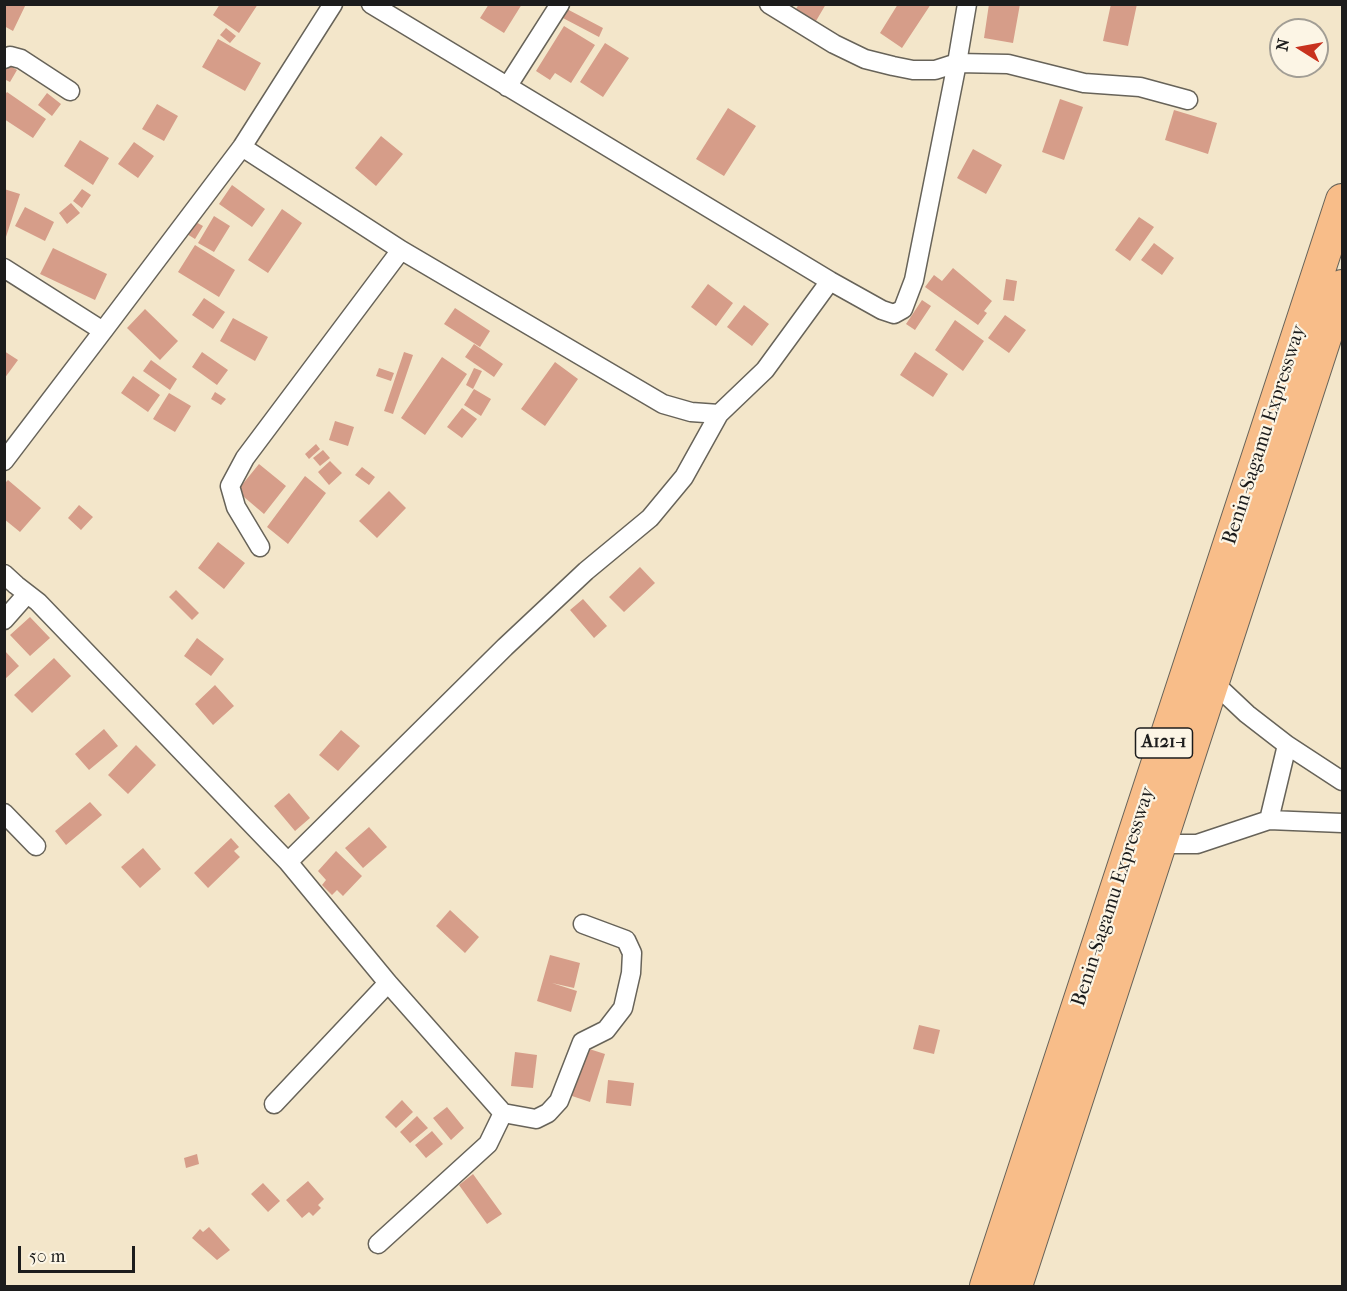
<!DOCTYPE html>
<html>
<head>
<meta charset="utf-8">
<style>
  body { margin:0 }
  #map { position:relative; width:1347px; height:1291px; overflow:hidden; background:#f3e6ca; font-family:"IM FELL French Canon",serif }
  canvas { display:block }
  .frame { position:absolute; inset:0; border:6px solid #1c1c1c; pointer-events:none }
  .north { position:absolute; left:1269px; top:18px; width:60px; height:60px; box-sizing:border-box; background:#fcf5e5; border:2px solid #a29e95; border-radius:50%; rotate:281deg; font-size:16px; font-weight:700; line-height:24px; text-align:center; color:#1c1c1c }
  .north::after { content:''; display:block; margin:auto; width:21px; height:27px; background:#c8321e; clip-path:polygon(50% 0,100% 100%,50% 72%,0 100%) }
  .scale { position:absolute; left:18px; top:1246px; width:117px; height:27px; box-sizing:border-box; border:3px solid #1c1c1c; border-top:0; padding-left:8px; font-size:18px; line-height:21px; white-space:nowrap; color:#1c1c1c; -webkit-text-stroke:4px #fcf5e5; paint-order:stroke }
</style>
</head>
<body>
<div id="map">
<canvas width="1347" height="1291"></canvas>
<div class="frame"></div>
<div class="north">N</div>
<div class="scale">50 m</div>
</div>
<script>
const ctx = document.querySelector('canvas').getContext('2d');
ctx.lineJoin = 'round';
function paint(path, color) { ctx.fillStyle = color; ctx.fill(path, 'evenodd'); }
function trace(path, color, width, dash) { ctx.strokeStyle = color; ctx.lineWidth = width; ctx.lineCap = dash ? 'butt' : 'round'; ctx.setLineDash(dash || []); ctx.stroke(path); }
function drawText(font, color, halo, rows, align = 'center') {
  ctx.font = font + ' "IM FELL French Canon",serif'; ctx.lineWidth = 4.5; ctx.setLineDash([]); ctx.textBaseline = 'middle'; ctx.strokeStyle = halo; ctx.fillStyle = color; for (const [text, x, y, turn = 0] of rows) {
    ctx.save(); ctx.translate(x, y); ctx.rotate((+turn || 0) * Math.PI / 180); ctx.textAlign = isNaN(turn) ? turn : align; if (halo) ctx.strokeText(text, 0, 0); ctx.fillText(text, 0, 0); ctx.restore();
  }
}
const building = new Path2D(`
  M4,4H26L13,31L4,26Z
  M220,4H258L239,33L213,15Z
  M489,4H522L504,33L480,18Z
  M799,4H826L816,21L796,9Z
  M898,4H931L902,48L880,33Z
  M989,4H1020L1013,43L984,38Z
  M1111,4H1137L1128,46L1103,41Z
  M565,8L603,28L599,37L561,17Z
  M564,26L595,45L571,83L555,73L550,80L536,71Z
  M226,28L236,36L230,43L220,35Z
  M218,39L261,63L245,91L202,67Z
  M605,43L629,58L603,97L580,82Z
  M7,64L17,70L10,82L4,79V69Z
  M7,92L46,119L33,138L4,119V96Z
  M47,93L61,104L52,116L38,105Z
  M1060,99L1083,107L1064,160L1042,152Z
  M157,104L178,116L164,141L142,129Z
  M728,108L756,126L724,176L696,159Z
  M1174,110L1217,123L1208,154L1165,140Z
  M381,136L403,154L376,186L355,168Z
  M80,140L109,158L93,185L64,166Z
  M134,142L154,156L138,178L118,164Z
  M973,149L1002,165L986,194L957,178Z
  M232,185L265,209L252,227L219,204Z
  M4,189L20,194L5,240H4Z
  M82,189L91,195L82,208L73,201Z
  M71,203L80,213L67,224L59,213Z
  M25,207L54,222L45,241L15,226Z
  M282,209L302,223L268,273L248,260Z
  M214,216L230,226L214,252L198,243Z
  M1139,217L1154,227L1130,261L1115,250Z
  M194,221L203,226L195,239L187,234Z
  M1154,243L1174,258L1162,275L1141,260Z
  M195,245L235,270L219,297L178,272Z
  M53,248L107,274L95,300L40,274Z
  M953,268L992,301L984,311L987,313L978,325L925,287L934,275L942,281Z
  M1006,279L1017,281L1014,301L1003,300Z
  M708,284L733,303L716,326L691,307Z
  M204,298L225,312L213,329L192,315Z
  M922,300L931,306L915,330L906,324Z
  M744,305L769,324L752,346L727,327Z
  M455,308L490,331L480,347L444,324Z
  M145,309L178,341L160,360L127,328Z
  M1005,315L1026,330L1009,353L988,338Z
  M233,318L268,337L255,361L220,341Z
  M955,320L984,341L963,371L935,350Z
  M474,344L503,364L494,377L465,357Z
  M4,351L18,360L4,379Z
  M202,352L228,370L217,385L192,367Z
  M404,352L413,355L393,414L384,411Z
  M915,352L948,374L933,397L900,375Z
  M442,357L467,374L425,435L401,418Z
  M151,360L177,379L170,390L143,371Z
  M555,362L578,379L545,426L521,409Z
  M379,368L394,373L391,381L376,376Z
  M474,368L482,371L473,389L466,385Z
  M133,376L160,395L148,412L121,393Z
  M474,389L491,399L481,416L464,405Z
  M215,392L226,399L221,405L211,399Z
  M169,393L191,406L175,432L153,419Z
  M462,408L477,419L462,438L447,427Z
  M335,421L354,427L348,446L329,440Z
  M316,444L320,449L309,459L305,454Z
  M323,450L330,458L320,466L313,458Z
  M330,461L342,473L329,485L318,472Z
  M259,464L286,486L264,514L237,491Z
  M362,467L375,477L369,485L355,475Z
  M305,476L326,493L288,544L267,527Z
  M8,480L41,508L20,532L4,519V484Z
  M389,491L406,508L377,538L359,521Z
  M79,505L93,517L81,530L68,518Z
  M218,542L245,563L224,589L198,568Z
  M640,567L655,583L624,612L609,597Z
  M176,590L199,613L192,620L169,597Z
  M583,599L607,626L594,638L570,610Z
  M30,617L50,638L30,656L10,635Z
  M197,638L224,659L211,676L184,656Z
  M4,650L19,666L4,680Z
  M54,658L71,676L32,713L14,695Z
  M215,685L234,706L213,725L195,704Z
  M104,729L118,746L89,770L75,754Z
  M341,730L360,746L338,771L319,755Z
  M136,745L156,765L128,794L108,775Z
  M289,793L310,818L295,831L274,806Z
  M90,802L102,815L66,845L55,831Z
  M369,827L387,847L363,868L345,848Z
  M231,838L239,847L234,851L240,857L208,888L194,873Z
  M143,848L161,869L140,888L121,867Z
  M336,851L362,876L343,896L337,890L332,895L322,885L326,880L318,871Z
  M450,910L479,937L465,953L436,926Z
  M550,955L580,963L574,988L552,983L577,991L571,1012L537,1001Z
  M919,1025L940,1030L934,1054L913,1049Z
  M583,1047L605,1054L590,1102L569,1095Z
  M515,1052L537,1055L533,1088L511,1086Z
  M608,1080L634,1083L631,1106L606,1103Z
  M402,1100L413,1112L396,1128L385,1117Z
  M447,1107L464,1128L451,1140L433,1118Z
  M417,1116L428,1128L410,1143L400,1132Z
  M432,1131L443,1144L426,1158L415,1145Z
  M197,1154L199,1164L186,1168L184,1158Z
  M473,1174L502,1214L487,1224L459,1185Z
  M308,1181L324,1199L318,1205L321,1208L313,1216L309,1212L302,1218L286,1200Z
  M263,1183L280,1201L268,1212L251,1194Z
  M209,1227L230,1250L217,1260L192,1238L200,1229L203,1232Z`);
const street = new Path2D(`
  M371,4L830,281L882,310L894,314L903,309L914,280L957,63L967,4
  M769,4L834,44L865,59L893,66L913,70H935L957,63L1008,64L1084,83L1140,87L1188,100
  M4,59L10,56L21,59L70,91
  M507,87L560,4
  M242,147L401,250L663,404L691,412L719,414
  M4,268L103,331L4,461
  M103,331L242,147L333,4
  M260,547L236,507L230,486L245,458L401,250
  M4,574L16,585L38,602L288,862L388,983L503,1113L536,1119L548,1113L559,1101L582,1042L606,1030L623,1008L631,973L632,953L626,940L583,924
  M4,620L27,594
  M1213,682L1247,714L1287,745L1342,781
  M4,813L36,846
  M1269,820L1287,745
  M1162,844H1197L1269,820L1342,823
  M288,862L505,647L586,571L650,518L684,477L719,414L765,370L830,281
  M274,1104L388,983
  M378,1244L488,1144L503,1113`);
const highway = new Path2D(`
  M986,1286L1342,200
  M1016,1286L1342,286`);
const shields = [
  [1164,743,57]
];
const shieldNames = [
  ["A121-1",1164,743]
];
const streetNames = [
  ["Benin-Sagamu Expressway",1265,435,-72],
  ["Benin-Sagamu Expressway",1114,897,-72]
];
paint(building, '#d69d89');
trace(street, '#676359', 21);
trace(highway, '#676359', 34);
trace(street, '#fff', 18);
trace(highway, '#f8bd89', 32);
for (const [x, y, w] of shields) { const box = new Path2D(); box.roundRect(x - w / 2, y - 15, w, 30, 4.5); ctx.fillStyle = '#fcf5e5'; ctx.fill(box); trace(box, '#1c1c1c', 1.5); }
drawText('bold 18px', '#1c1c1c', null, shieldNames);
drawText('20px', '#1c1c1c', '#fcf5e5', streetNames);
</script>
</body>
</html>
